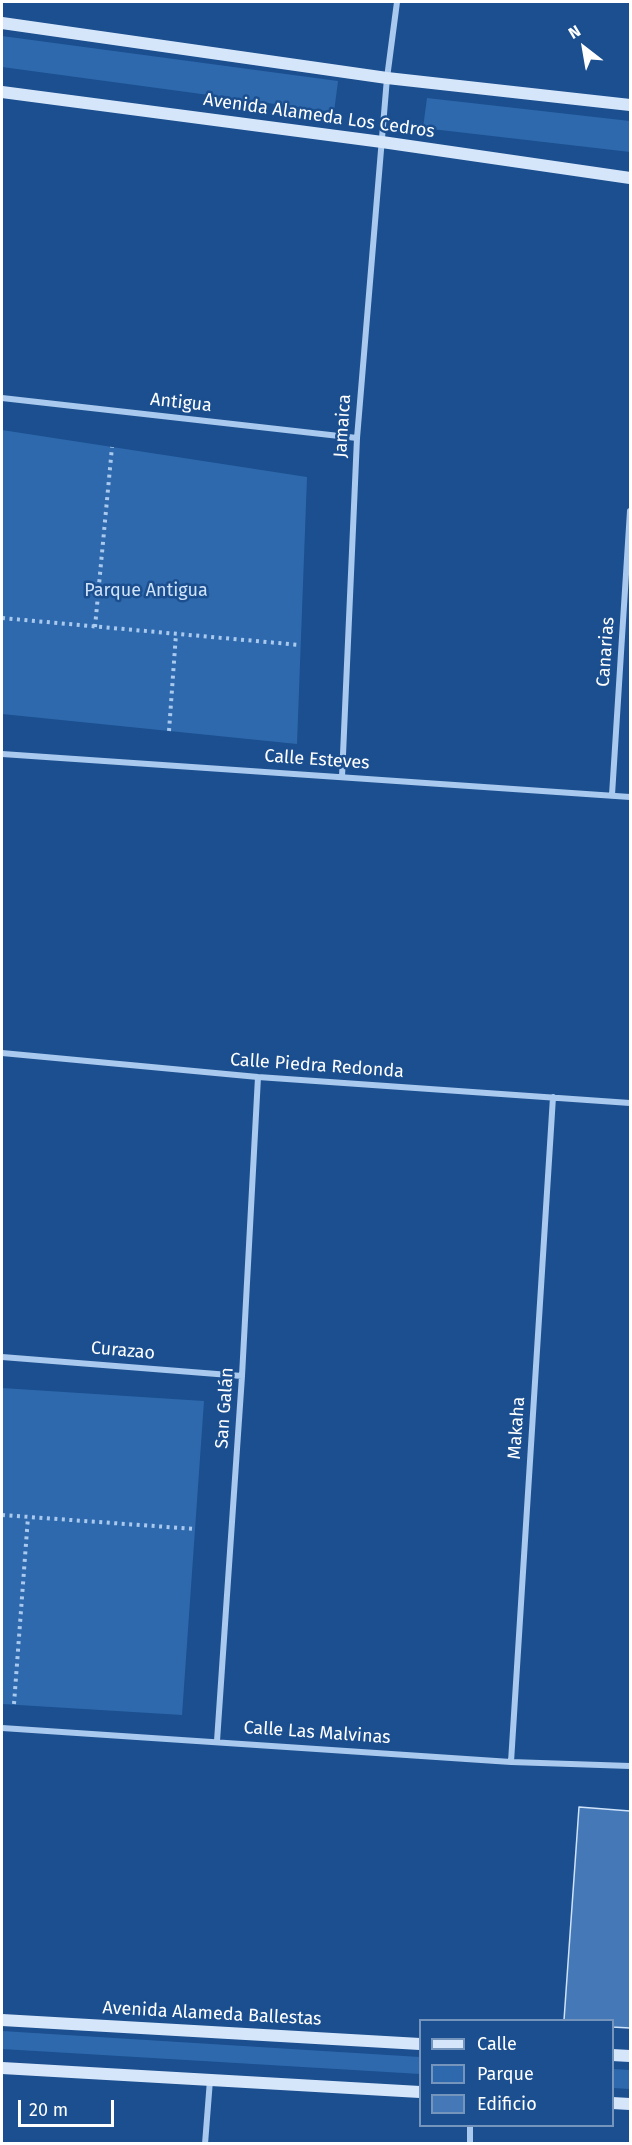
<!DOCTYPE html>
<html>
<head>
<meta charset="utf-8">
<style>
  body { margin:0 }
  #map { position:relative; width:632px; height:2145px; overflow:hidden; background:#1b4f8f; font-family:"Fira Sans",sans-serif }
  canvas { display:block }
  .frame { position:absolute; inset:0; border:3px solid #fff; pointer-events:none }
  .legend { position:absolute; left:419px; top:2019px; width:195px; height:108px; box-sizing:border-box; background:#1b4f8f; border:2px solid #7695bc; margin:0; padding:8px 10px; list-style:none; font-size:18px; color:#fff }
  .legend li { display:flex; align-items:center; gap:12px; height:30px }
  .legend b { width:30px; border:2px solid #7695bc }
  .north { position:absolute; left:554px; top:18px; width:60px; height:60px; -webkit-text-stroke:4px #1b4f8f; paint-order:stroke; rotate:329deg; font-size:16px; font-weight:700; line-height:24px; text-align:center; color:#fff }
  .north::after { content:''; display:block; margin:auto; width:21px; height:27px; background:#fff; clip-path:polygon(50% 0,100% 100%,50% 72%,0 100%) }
  .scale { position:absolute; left:18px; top:2100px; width:96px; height:27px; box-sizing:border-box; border:3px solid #fff; border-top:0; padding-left:8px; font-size:18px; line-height:21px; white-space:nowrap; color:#fff; -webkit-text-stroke:4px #1b4f8f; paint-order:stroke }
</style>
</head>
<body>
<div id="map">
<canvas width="632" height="2145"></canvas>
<div class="frame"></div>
<ul class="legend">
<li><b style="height:8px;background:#d6e6fa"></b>Calle</li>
<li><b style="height:16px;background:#2e69ad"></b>Parque</li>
<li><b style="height:16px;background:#4478b7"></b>Edificio</li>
</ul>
<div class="north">N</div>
<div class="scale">20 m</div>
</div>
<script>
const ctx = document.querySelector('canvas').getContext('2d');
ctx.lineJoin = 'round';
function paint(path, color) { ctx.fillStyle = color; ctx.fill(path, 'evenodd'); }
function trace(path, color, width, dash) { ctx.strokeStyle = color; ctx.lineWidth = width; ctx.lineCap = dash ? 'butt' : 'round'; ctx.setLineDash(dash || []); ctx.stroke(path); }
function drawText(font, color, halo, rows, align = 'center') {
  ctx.font = font + ' "Fira Sans",sans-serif'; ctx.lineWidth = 5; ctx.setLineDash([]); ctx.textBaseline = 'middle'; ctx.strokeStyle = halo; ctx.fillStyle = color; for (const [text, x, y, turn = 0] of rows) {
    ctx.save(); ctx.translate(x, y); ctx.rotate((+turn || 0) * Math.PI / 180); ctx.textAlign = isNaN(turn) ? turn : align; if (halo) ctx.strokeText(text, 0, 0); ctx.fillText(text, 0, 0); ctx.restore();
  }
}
const green = new Path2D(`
  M2,36L338,81L334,112L2,67Z
  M427,98L630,121V152L423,128Z
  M2,430L307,477L297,744L2,714Z
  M2,1388L204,1401L182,1715L2,1704Z
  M2,2031L420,2057V2074L2,2049Z
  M613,2069L630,2070V2089L613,2088Z`);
const building = new Path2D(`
  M579,1807L630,1811V2028L612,2027V2020H564Z`);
const path = new Path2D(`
  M2,618L300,645
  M95,627L112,447
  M169,731L176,634
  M2,1515L195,1529
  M14,1704L28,1517`);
const street = new Path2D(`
  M2,398L357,438
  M2,754L630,797
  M342,777L357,438L387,78L397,2
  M612,795L630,511
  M2,1053L258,1077L630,1103
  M2,1357L242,1376
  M2,1728L511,1762L630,1766
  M217,1741L242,1376L258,1077
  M511,1762L553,1097
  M205,2144L210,2080
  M470,2144V2126`);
const secondary = new Path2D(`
  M2,23L387,78L630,105
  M2,92L382,142L630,178
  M2,2020L420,2044
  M612,2055L630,2056
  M2,2068L420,2092
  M612,2103L630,2104`);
const streetNames = [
  ["Avenida Alameda Los Cedros",319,116,8],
  ["Antigua",181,403,6],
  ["Jamaica",343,426,-86],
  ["Canarias",606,652,-86],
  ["Calle Esteves",317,760,4],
  ["Calle Piedra Redonda",317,1066,4],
  ["Curazao",123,1351,5],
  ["San Galán",225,1408,-86],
  ["Makaha",517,1428,-86],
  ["Calle Las Malvinas",317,1733,4],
  ["Avenida Alameda Ballestas",212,2014,3]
];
const parkNames = [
  ["Parque Antigua",146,591]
];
paint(green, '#2e69ad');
paint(building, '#4478b7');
trace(building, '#cfe3fa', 1.5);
trace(path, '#a9c9ee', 4, [3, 4.5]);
trace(street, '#a9c9ee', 6);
trace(secondary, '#d6e6fa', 12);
drawText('18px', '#fff', '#1b4f8f', streetNames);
drawText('18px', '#cfe3fa', '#1b4f8f', parkNames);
</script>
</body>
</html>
